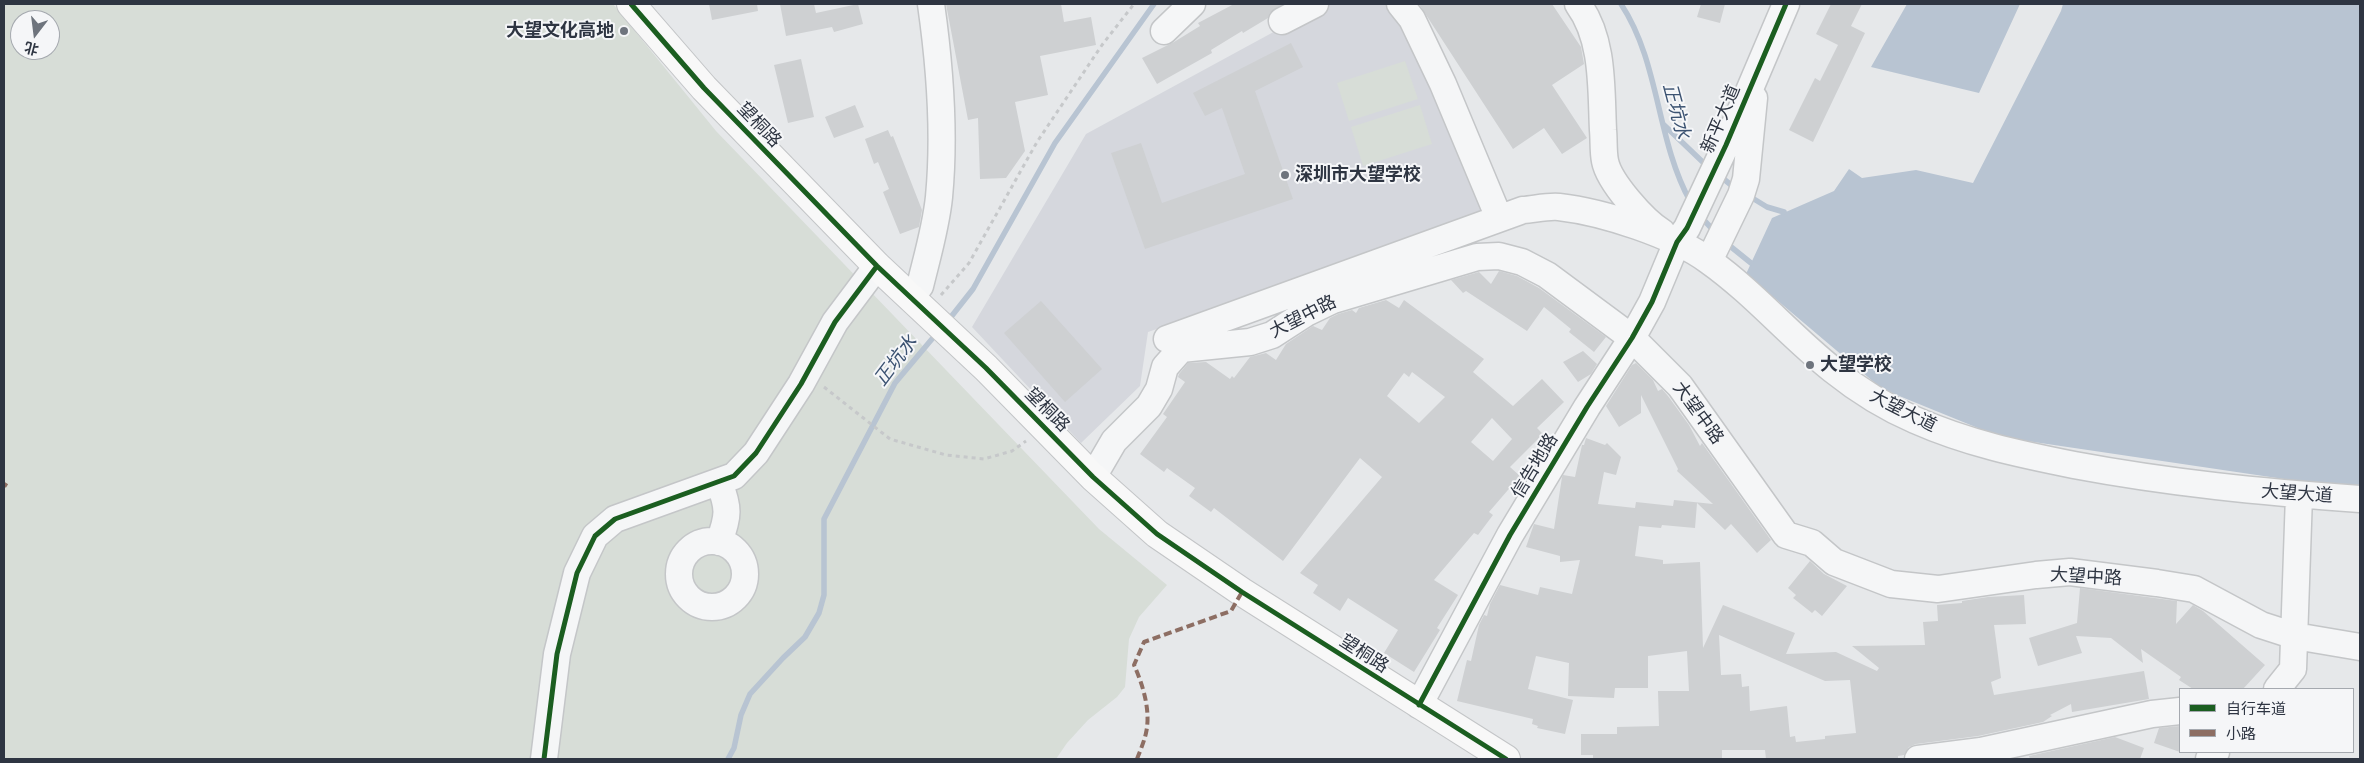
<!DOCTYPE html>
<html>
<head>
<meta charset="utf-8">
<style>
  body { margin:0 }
  #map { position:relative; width:2364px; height:763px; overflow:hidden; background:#e6e8ea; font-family:"Work Sans","Noto Sans SC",sans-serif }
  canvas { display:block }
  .frame { position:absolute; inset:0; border:5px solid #2e3542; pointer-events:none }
  .legend { position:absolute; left:2179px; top:688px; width:175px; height:65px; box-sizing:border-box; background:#f5f6f8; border:1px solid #a5a9af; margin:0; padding:6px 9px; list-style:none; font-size:15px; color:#2e3542 }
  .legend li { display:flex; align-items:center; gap:10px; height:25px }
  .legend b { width:25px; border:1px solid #a5a9af }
  .north { position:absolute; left:10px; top:10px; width:50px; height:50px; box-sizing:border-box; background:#f5f6f8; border:1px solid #a5a9af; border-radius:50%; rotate:195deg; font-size:14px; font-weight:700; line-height:20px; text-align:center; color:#2e3542 }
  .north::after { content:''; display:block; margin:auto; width:18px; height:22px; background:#6e747d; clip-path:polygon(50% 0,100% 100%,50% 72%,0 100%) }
</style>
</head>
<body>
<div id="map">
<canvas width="2364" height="763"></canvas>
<div class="frame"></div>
<ul class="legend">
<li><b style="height:6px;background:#1b5e20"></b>自行车道</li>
<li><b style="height:6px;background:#8d6e63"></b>小路</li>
</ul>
<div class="north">北</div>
</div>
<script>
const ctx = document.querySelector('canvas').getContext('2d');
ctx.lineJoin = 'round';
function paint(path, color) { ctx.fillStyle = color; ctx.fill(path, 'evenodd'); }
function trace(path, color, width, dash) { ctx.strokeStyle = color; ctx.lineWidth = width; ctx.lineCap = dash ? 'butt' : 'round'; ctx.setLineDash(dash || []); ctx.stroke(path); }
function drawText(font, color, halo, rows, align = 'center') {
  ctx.font = font + ' "Work Sans","Noto Sans SC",sans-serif'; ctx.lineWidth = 4; ctx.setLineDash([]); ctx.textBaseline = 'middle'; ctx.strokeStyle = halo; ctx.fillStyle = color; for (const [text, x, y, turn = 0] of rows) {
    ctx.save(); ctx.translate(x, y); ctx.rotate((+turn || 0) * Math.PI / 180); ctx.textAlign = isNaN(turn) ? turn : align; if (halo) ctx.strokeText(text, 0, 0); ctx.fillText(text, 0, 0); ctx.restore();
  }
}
const built = new Path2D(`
  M1325,4H1389L1398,11L1488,216L1148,332L1140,386L1081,443L972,327L1086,134Z`);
const green = new Path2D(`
  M4,4H613L716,131L1099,529L1167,585L1139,617L1129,639L1125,687L1117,697L1088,720L1067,743L1056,759H4ZM20,20H50V50H20Z
  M1405,61L1418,99L1349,121L1337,83Z
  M1420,105L1432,144L1363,166L1351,127Z`);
const water = new Path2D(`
  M1907,4H2020L1979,93L1871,67Z
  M2063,4H2360V485L2304,482L2000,437L1882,389L1746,274L1772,218L1834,191L1849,169L1862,178L1916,170L1973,183L2061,11Z`);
const stream = new Path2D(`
  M1621,4C1660,63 1656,139 1690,201
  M1663,124L1709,168
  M1720,176L1736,189
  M1749,196L1767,207L1784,212
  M1701,217L1715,232
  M1725,242L1751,263
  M947,322L973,289L1055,143L1154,4
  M728,759L734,748L741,715L750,694L783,658L805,637L819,613L824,595V519L895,383L937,333`);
const building = new Path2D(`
  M709,4H757L758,11L712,20Z
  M780,4H814L816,13L858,4L863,24L834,32L832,27L786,36Z
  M946,4H1061L1064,22L1091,17L1096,45L1040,56L1048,95L1015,102L1025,151L1006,178L980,179L978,118L968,120Z
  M1234,4H1283L1270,13L1268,18L1243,33L1242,31L1211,50L1212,53L1157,84L1142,58L1174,42L1200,26L1198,23Z
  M1419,4H1552L1581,47L1584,64L1552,85L1587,138L1562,154L1544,128L1513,149Z
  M1701,4H1725L1720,23L1697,17Z
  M1831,4H1862L1851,26L1865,33L1813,142L1789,130L1815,78L1820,81L1838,45L1816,34Z
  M1291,43L1303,67L1255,91L1293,199L1145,249L1111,153L1141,143L1162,203L1245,174L1222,108L1205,116L1193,93Z
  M801,59L814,117L788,123L774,65Z
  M855,105L864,127L834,138L825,117Z
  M888,130L891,137L893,136L922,210L919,227L900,234L883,192L889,189L878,162L874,164L865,139Z
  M1499,271L1517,276L1539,288L1606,337L1594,352L1569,332L1571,329L1544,307L1527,331L1466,291L1463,293L1451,280L1479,272L1491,284Z
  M1386,300L1399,308L1404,300L1484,359L1473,372L1513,406L1542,379L1564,402L1537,428L1543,434L1510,467L1520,476L1489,512L1493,515L1478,535L1474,533L1434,580L1458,595L1437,628L1440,630L1414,672L1384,653L1398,630L1348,598L1340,611L1313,593L1318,585L1300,573L1382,477L1360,458L1283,561L1214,508L1211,512L1189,496L1195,488L1167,468L1164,472L1140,454L1167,417L1163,414L1185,382L1178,377L1179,374L1188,363L1206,362L1230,379L1232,376L1234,378L1250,357L1266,353L1276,360L1286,344L1313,326L1322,330L1330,318L1338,314L1352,310L1356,313L1359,308ZM1412,372L1445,397L1419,423L1387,396L1404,373L1409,377ZM1492,418L1512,439L1493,461L1471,442Z
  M1041,301L1102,369L1065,402L1004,333Z
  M1583,351L1597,364L1591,374L1578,382L1563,362Z
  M1636,363L1653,380L1658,391L1662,389L1668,396L1689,425L1700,446L1702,443L1771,540L1757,553L1731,524L1725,530L1697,503L1695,528L1662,525L1661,528L1639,526L1635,556L1663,560V564L1700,562L1703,648L1723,605L1795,633L1786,654L1836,652L1877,671L1879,668L1852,646L1925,645L1923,622L1938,621L1937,605L1962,603V601L1988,597L2024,595L2026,624L1994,625L2001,678L1991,682L1994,695L2144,671L2149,699L2072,712L2071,704L2050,715L2052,716L2043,722L1978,736L1916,744L1909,747L1904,755L1898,756V759H1766L1765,750H1722V759H1593V755H1581V734H1617V727L1659,726L1658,691H1689L1687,651L1648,656V688H1615L1614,698L1568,696L1569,663L1536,656L1528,689L1573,700L1565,734L1537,728L1538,726L1532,724L1533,719L1457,701L1467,660L1471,661L1479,625L1484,615L1487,616L1490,604L1500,585L1538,595L1540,587L1572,594L1580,560L1560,562V556L1526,547L1534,524L1554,529L1562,477L1563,475L1575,477L1582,445H1584L1586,438L1605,445L1607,443L1621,457L1616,475L1604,472L1598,504L1635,508L1636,502L1673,506L1674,500L1713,504L1677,471L1678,469L1641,395V413L1619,427L1606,406L1632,365ZM1719,635L1825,681L1850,680L1856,733L1825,736V739L1796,742L1795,736L1790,737L1787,706L1750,711L1749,686L1742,687L1741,674L1721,675Z
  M1810,561L1824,574L1847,586L1822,616L1815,610L1812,613L1807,609L1793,598L1796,595L1788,588Z
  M2080,588L2177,601L2176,624L2193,605L2203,611L2265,665L2243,689H2193L2179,680L2181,677L2141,649L2143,663L2111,638L2076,636L2082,653L2038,666L2029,638L2077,623Z
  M2180,726V752L2154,743L2159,728Z
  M2115,737L2144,748L2140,759H2030L2029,756Z`);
const path = new Path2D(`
  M941,295L969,263L1037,142L1102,45L1134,4
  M824,387L890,439L946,455L984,459L1012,451L1026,441`);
const minor = new Path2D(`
  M1400,4L1412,19L1443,84L1499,218
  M1578,4C1604,39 1601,89 1603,130C1604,140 1603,151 1605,161C1609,182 1644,221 1662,232
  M1282,21L1315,4
  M1164,31L1192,4
  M1709,261L1741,195L1746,179L1754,98
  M910,296L920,286C927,257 936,227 939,197C945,134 940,67 931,4
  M1167,339L1523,210C1535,209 1548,206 1559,207C1603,212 1674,235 1709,261C1754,293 1790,336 1833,370C1858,390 1887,408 1915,420C1967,443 2019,454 2074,465C2170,483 2262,492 2360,499
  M1093,477L1114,441L1149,406L1159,389L1165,367L1181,349L1250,342L1272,335L1306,313L1333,300L1477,257L1499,256L1522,262L1547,275L1632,338L1680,386L1786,535L1812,543L1834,562L1891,584L1938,589L2036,575L2070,572L2157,583L2194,589L2261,625L2295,636L2360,647
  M679 574a33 33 0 1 1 66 0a33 33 0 1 1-66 0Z
  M719,542C729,515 729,508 719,482
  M2277,689L2293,669L2299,495
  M1419,705L1510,535L1587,407L1632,338L1652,302L1677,242L1687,228L1726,145L1786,4
  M544,759L557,654L577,573L595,536L615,519L734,476L756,453L801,384L835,322L877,266
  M1918,759L1981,751L2152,714L2180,711
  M2209,759L2216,752`);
const major = new Path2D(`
  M631,4L704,88L877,266L986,368L1093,477L1157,534L1242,592L1506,759`);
const quiet = new Path2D(`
  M4,484L7,486
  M1137,759C1140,751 1144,742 1146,733C1151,711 1143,685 1134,665L1144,642L1231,611L1242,592`);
const cycleway = new Path2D(`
  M631,4L704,88L877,266L986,368L1093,477L1157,534L1242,592L1506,759
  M1419,705L1510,535L1587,407L1632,338L1652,302L1677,242L1687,228L1726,145L1786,4
  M544,759L557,654L577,573L595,536L615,519L734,476L756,453L801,384L835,322L877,266`);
const markers = [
  [624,31,5,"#6e747d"],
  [1285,175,5,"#6e747d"],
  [1810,365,5,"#6e747d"]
];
const poiNames = [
  ["大望文化高地",614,31,"right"],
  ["深圳市大望学校",1295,175],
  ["大望学校",1820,365]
];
const streetNames = [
  ["新平大道",1721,119,-67],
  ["望桐路",759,125,46],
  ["大望中路",1303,317,-27],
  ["望桐路",1047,410,45],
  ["大望大道",1903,411,27],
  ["大望中路",1698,413,54],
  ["信告地路",1535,466,-59],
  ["大望大道",2297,494,4],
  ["大望中路",2086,577,3],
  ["望桐路",1364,654,33]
];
const waterNames = [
  ["正坑水",1676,111,75],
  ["正坑水",896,361,-53]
];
paint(built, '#d5d7dd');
paint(green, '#d7ddd7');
paint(water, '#b8c4d2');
trace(stream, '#b8c4d2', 5.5);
paint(building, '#ced0d2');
trace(minor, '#c4c6c8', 29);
trace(major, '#c3c5c7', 30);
trace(path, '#c6c8ca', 3, [4, 4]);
trace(minor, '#f5f6f7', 26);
trace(major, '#f8f8f8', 28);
trace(quiet, '#8d6e63', 4, [8, 4]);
trace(cycleway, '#1b5e20', 5);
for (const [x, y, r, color] of markers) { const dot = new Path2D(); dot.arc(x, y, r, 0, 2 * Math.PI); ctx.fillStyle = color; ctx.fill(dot); trace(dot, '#f5f6f8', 2); }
drawText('bold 18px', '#2e3542', '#f5f6f8', poiNames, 'left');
drawText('18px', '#2e3542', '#f5f6f8', streetNames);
drawText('italic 19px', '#3c5372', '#f5f6f8', waterNames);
</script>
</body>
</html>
